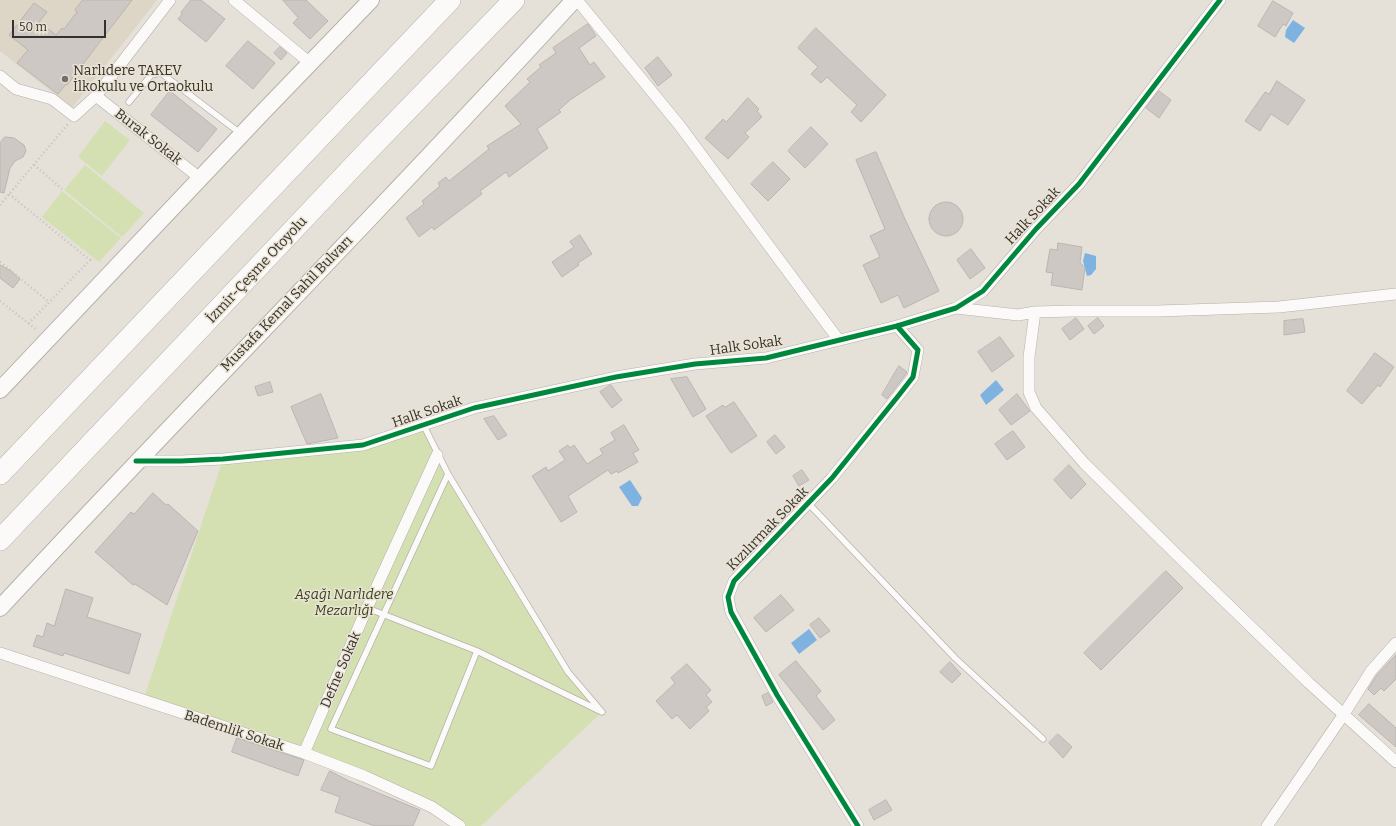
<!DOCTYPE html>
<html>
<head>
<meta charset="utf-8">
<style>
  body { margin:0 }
  #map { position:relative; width:1396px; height:826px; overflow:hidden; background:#e5e1d9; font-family:Bitter,serif }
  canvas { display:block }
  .scale { position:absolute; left:12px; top:20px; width:94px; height:18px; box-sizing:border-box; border:2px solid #35322d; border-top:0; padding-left:5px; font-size:12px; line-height:14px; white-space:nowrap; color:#35322d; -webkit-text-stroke:3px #eae3d4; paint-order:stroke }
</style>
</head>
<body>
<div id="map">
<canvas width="1396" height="826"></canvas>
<div class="scale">50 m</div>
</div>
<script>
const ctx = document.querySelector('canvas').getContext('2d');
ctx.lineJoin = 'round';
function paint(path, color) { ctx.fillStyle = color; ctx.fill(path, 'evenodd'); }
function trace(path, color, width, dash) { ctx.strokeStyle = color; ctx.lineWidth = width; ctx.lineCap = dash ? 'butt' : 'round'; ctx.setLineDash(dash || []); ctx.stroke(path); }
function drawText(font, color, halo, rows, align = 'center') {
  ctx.font = font + ' Bitter,serif'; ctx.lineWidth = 3; ctx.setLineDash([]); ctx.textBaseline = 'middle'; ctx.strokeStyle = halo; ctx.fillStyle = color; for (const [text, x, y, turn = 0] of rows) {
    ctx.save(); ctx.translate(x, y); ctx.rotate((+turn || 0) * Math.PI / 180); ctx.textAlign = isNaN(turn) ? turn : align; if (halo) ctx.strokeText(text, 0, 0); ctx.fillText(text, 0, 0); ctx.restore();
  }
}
const built = new Path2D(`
  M0,0H157L72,108L0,51Z`);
const green = new Path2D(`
  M105,121L130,140L102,176L78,157Z
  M85,165L144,213L122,237L64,190Z
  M62,191L121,238L99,262L42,217Z
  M424,426L437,455L568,672L602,712L481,826H460L364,776L143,701L223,459L363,445Z`);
const water = new Path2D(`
  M1293,20L1305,28L1294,43L1285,37L1286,30Z
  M1085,253L1096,256V269L1091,275L1087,276L1083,261Z
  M996,380L1004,390L986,405L980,395Z
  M630,480L642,498L638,506H632L619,487Z
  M809,629L817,640L799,654L791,643Z`);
const building = new Path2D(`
  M83,0H132L67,85L66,84L58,94L17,63L28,50L9,35L34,3L47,12L39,22L56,35L62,28L64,29L77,12L75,10Z
  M191,0H201L225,19L206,42L178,19L182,14L181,13Z
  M283,0H306L328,21L310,39L293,23L298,18Z
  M1273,1L1293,13L1286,26L1283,24L1275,37L1258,26Z
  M588,24L596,36L579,48L590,65L594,62L605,77L570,100L559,110L561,112L537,129L548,148L509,177L506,172L480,191L482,194L434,230L432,227L419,237L406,218L424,204L422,201L440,186L438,183L446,177L449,181L489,149L487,146L521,124L505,106L530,82L527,79L541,67L539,65L556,53L553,48Z
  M816,28L886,95L861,122L851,112L857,105L827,77L821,83L811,74L818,67L798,48Z
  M248,41L275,63L253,89L226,66Z
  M280,47L287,53L281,60L274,53Z
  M658,57L672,75L658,86L645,68Z
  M1277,81L1305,100L1288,125L1271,114L1260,131L1245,121L1265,92L1269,94Z
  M170,91L217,129L198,152L151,115Z
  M1159,91L1171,100L1159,118L1146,108Z
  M748,98L759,109L757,111L762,117L745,133L749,137L728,159L705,138L723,119L726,122Z
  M811,127L828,144L805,168L788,151Z
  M5,137L14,138L24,145L26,151L23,157L15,161L10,168L4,193L0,192V143Z
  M876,152L904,217L939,291L904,308L898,295L881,303L863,265L880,257L870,236L885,229L856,160Z
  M773,162L790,179L768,201L751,184Z
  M929 219a17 17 0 1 1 34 0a17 17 0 1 1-34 0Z
  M580,235L592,254L578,263L579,265L562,277L552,262L574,247L570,242Z
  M1058,243L1082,247L1080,263L1085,267L1082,290L1051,285L1053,273L1046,272L1050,249L1057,250Z
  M971,249L985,268L970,279L957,260Z
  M0,265L11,271L20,279L13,288L0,278Z
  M1076,318L1084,329L1070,340L1062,329Z
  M1098,318L1104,326L1094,334L1088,326Z
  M1303,319L1305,332L1284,335V321Z
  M1000,337L1014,356L992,372L978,352Z
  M1375,353L1394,367L1380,387L1378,385L1362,404L1347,391Z
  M899,366L907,372L906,374L887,399L882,395Z
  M687,377L706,409L693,417L671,379Z
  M270,382L273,392L258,396L255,387Z
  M611,385L622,400L612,408L600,392Z
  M321,394L338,438L307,444L291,407Z
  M1017,394L1030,411L1011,425L999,410Z
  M734,402L757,436L731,453L706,416L723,405L725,407Z
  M494,416L507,435L498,440L484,419Z
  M624,425L639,450L633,453L638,462L618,473L617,471L611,474L608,470L568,496L577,512L561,522L532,476L546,467L548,471L565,460L559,451L568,445L570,448L574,445L587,464L603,454L600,449L615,440L611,433Z
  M1013,431L1025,447L1007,460L995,444Z
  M775,435L785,447L776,454L767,442Z
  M1069,465L1086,484L1071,499L1054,480Z
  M802,470L809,480L799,486L793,476Z
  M153,493L166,505L168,504L198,531L167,605L135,584L133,585L95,552L131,512L134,514Z
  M1166,571L1183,588L1101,670L1084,653Z
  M66,589L93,598L87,617L141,634L129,674L64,653L63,656L33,646L37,635L43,637L47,623L54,626Z
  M781,595L794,610L766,632L754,618Z
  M819,618L830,631L820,638L810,625Z
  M1396,655V679L1384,691L1381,688L1374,695L1368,689L1377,675Z
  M796,661L821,691L816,696L835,720L823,730L779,675Z
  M950,662L961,674L952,683L940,672Z
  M687,664L711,690L706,695L712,702L706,707L709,711L690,729L677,715L672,719L656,701L675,683L671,678Z
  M768,693L773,702L766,706L762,696Z
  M1369,704L1396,728V747L1359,715Z
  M1058,734L1072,747L1063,758L1049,743Z
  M237,738L304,760L298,776L232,752Z
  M330,771L349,781L420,810L413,826H375L335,812L340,797L321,790Z
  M886,800L892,810L874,820L869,810Z`);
const path = new Path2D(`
  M34,165L62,189
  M9,194L90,260L28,324
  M0,205L68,124
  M0,262L49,302
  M0,301L37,330`);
const lane = new Path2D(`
  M129,102L151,75L161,73L240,133
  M424,426L448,474L568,672L602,712
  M448,474L331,729L431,766L477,651
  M809,504L955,658L1043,739
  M367,608L477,651L600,711`);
const street = new Path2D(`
  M234,0L310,63
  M577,0L680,126L838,339
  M0,76L16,89L52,99L74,116L96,96L170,0
  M96,96L201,179
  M956,308L1018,315L1035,312L1074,311H1158L1279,307L1396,294
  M1035,312L1029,357V392L1036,408L1084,463L1176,554L1309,683L1396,762
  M136,461H181L223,459L363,445L474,408L616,377L695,364L766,358L897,326L956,308L983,291L1036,229L1079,184L1220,0
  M0,653L304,753L364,776L432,807L460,826
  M304,753L367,608L437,455
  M858,826L777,695L731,612L728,597L734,581L832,478L899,395L913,377L918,350L897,326
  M1267,826L1344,714L1371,671L1396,643`);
const secondary = new Path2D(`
  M0,390L262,113L371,0
  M0,608C189,404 386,206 574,0`);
const highway = new Path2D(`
  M0,474L450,0
  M0,540L363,156L514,0`);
const cycleway = new Path2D(`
  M136,461H181L223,459L363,445L474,408L616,377L695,364L766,358L897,326L956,308L983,291L1036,229L1079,184L1220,0
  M858,826L777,695L731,612L728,597L734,581L832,478L899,395L913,377L918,350L897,326`);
const markers = [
  [65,79,4,"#736f69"]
];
const poiNames = [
  ["Narlıdere TAKEV",73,71],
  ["İlkokulu ve Ortaokulu",73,87]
];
const streetNames = [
  ["Burak Sokak",148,137,38],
  ["Halk Sokak",1033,216,-47],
  ["İzmir-Çeşme Otoyolu",257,270,-47],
  ["Mustafa Kemal Sahil Bulvarı",287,304,-46],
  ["Halk Sokak",746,346,-8],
  ["Halk Sokak",427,412,-19],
  ["Kızılırmak Sokak",768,529,-46],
  ["Defne Sokak",341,670,-67],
  ["Bademlik Sokak",234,731,18]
];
const parkNames = [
  ["Aşağı Narlıdere",344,595],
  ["Mezarlığı",344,611]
];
paint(built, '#ddd6c7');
paint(green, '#d4e0b2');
paint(water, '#7eb2e0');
paint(building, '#cdc8c3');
trace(building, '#bab5b0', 1);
trace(lane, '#b4b1aa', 7);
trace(street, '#b4b1aa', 12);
trace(secondary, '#b4b1aa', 18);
trace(highway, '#b4b1aa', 22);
trace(path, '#c3c1bd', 2.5, [1, 3]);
trace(lane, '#fbfaf9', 5.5);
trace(street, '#fbfaf9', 11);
trace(secondary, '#fbfaf9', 16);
trace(highway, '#fbfaf9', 21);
trace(cycleway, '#00873e', 5);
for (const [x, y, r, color] of markers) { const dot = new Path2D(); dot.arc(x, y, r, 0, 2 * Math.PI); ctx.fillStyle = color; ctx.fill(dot); trace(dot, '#eae3d4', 1.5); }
drawText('14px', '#35322d', '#eae3d4', poiNames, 'left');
drawText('14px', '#35322d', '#eae3d4', streetNames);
drawText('italic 14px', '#38441c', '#eae3d4', parkNames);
</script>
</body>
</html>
